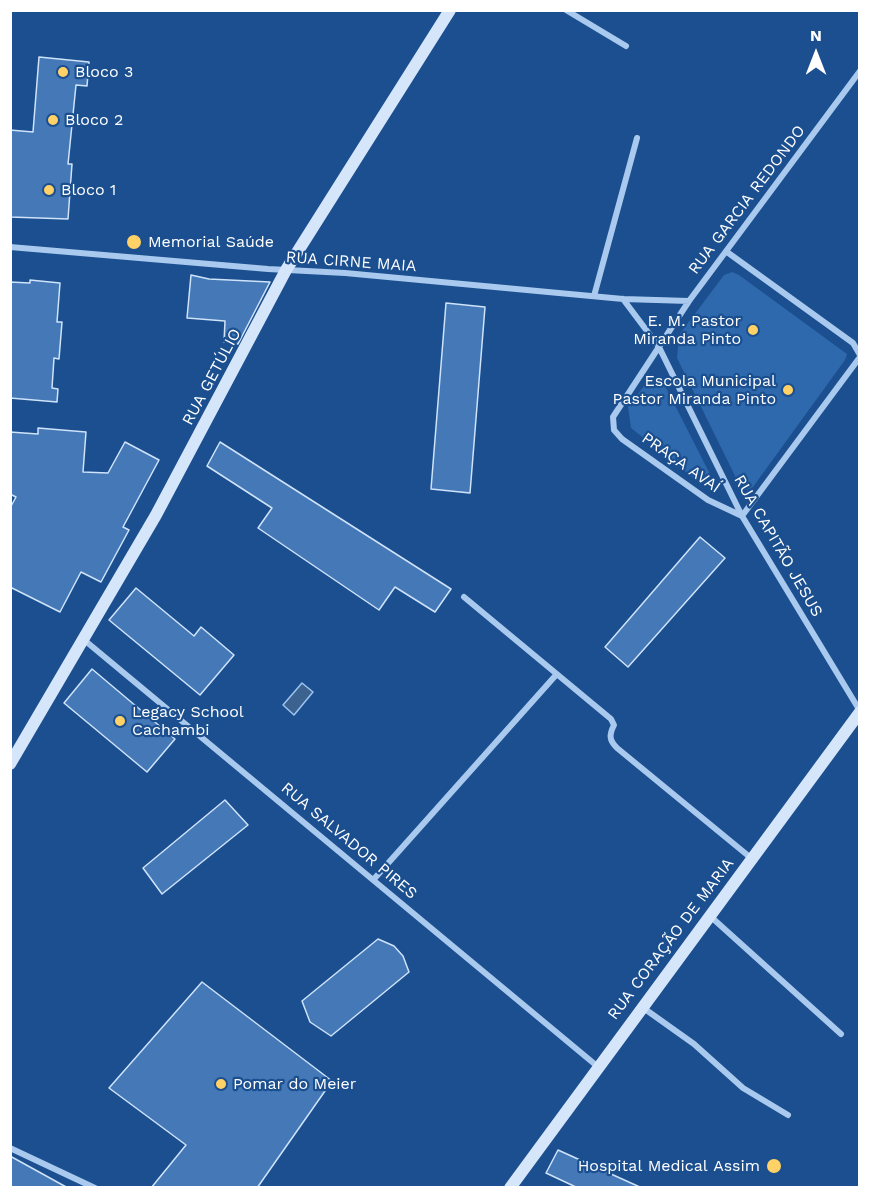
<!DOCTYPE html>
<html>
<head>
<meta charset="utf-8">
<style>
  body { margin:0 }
  #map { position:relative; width:870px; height:1198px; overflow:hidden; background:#1b4f8f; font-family:"Work Sans",sans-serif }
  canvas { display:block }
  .frame { position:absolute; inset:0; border:12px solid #fff; pointer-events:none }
  .north { position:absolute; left:786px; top:24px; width:60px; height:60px; -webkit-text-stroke:4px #1b4f8f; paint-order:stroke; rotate:0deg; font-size:16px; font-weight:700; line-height:24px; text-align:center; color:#fff }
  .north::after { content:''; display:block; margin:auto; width:21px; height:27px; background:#fff; clip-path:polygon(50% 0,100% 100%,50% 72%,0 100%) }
</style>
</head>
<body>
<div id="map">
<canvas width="870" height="1198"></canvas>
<div class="frame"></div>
<div class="north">N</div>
</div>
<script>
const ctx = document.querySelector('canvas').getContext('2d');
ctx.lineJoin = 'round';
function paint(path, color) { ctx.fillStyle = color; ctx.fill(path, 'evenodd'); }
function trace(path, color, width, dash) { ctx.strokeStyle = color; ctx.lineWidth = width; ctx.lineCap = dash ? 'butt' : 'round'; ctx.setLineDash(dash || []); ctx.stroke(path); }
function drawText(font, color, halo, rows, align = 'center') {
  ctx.font = font + ' "Work Sans",sans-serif'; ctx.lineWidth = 4.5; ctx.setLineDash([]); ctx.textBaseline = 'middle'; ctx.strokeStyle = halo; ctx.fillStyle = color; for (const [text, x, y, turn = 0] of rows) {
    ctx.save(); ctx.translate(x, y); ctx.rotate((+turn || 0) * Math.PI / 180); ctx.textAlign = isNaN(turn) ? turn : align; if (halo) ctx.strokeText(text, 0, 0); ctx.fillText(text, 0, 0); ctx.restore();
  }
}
const green = new Path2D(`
  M732,272L739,275L847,354L845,360L766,469L753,487L747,490L739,484L677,358L679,335L724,275Z
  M660,376L711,476L709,483L701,484L631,428L628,407L650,378Z`);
const water = new Path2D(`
  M302,683L313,692L294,715L283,705Z`);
const building = new Path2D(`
  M39,57L89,62L87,86L76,85L68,164H72L68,219L10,217V130L33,132Z
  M191,275L209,279L270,282L238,344L224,342L225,321L187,318Z
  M30,280L60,283L57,322H62L59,359L54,358L52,388L58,389L57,402L10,398V282L30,283Z
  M446,303L485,307L470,493L431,489Z
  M38,428L86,432L83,472L108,473L125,442L159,460L123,527L129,530L101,582L81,572L60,612L10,587V508L16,497L10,494V432L38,434Z
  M220,442L451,589L435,612L395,587L379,610L258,528L272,508L207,466Z
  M700,537L725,558L628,667L605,647Z
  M136,588L194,636L201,627L234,655L200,695L109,620Z
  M92,669L175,739L147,772L64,703Z
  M225,800L248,825L162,894L143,868Z
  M378,939L394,946L403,956L409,972L331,1036L310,1022L302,1001Z
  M202,982L332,1081L257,1188H151L186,1145L109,1088Z
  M558,1150L642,1188H578L546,1173Z
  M10,1156L68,1188H10Z`);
const street = new Path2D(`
  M566,10L626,46
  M10,247L268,269L345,273L623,299L689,301
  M727,252L853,343L860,355
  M594,296L637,138
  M623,299L659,347L742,516L860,711
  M742,516L708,500L622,439L614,430L613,417L689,301L860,71
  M742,516L860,357
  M464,597L611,719L614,725C609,735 609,740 617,748L751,858
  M83,639L597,1066
  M374,879L556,675
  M710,916L841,1034
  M642,1007L694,1044L743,1088L788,1115
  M10,1148L95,1188`);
const secondary = new Path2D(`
  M10,764L156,515L286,270L450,10
  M510,1188L860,712`);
const markers = [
  [63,72,6,"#ffd166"],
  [53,120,6,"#ffd166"],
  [49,190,6,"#ffd166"],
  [134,242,8,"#ffd166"],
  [753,330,6,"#ffd166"],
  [788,390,6,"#ffd166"],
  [120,721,6,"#ffd166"],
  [221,1084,6,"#ffd166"],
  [774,1166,8,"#ffd166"]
];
const poiNames = [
  ["Bloco 3",75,72],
  ["Bloco 2",65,120],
  ["Bloco 1",61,190],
  ["Memorial Saúde",148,242],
  ["E. M. Pastor",741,321,"right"],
  ["Miranda Pinto",741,339,"right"],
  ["Escola Municipal",776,381,"right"],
  ["Pastor Miranda Pinto",776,399,"right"],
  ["Legacy School",132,712],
  ["Cachambi",132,730],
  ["Pomar do Meier",233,1084],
  ["Hospital Medical Assim",760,1166,"right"]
];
const streetNames = [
  ["RUA GARCIA REDONDO",747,200,-53],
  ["RUA CIRNE MAIA",351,262,4],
  ["RUA GETÚLIO",212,377,-62],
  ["PRAÇA AVAÍ",681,463,35],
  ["RUA CAPITÃO JESUS",778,546,60],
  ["RUA SALVADOR PIRES",349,841,40],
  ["RUA CORAÇÃO DE MARIA",671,939,-53]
];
paint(green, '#2e69ad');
paint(water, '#3c6290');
trace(water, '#9cc4f0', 1.5);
paint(building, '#4478b7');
trace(building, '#cfe3fa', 1.5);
trace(street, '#a9c9ee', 6);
trace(secondary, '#d6e6fa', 12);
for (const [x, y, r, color] of markers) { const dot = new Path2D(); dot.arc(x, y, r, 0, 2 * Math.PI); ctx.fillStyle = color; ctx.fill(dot); trace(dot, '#1b4f8f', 2); }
drawText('16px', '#fff', '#1b4f8f', poiNames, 'left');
drawText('16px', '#fff', '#1b4f8f', streetNames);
</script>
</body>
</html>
